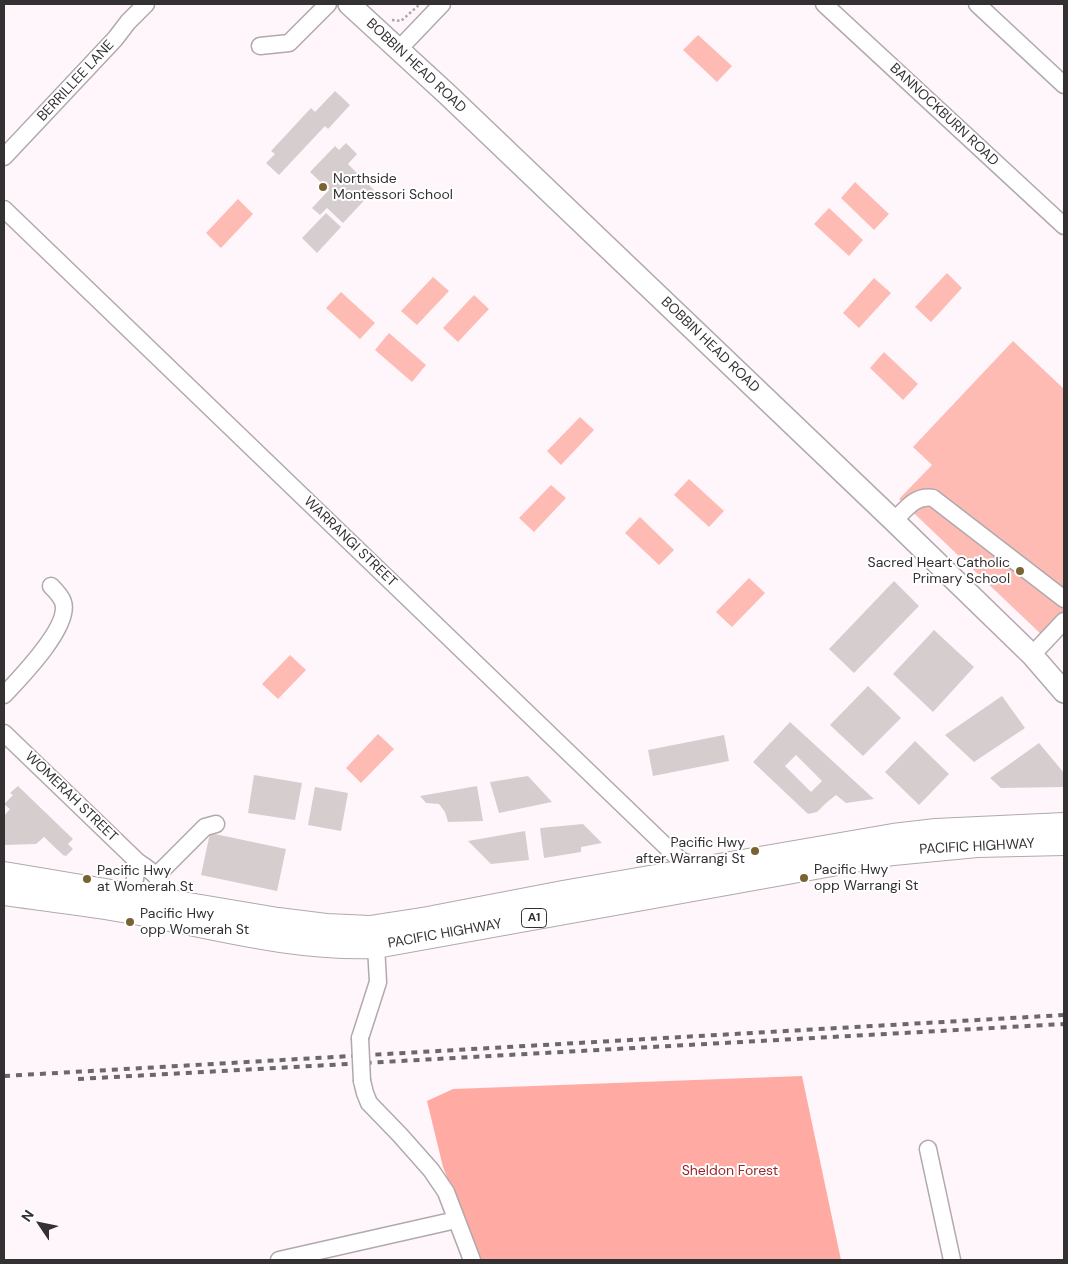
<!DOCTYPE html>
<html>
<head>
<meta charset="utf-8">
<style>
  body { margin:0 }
  #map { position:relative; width:1068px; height:1264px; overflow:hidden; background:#fef6fb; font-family:"DM Sans",sans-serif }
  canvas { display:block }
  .frame { position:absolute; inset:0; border:5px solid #343133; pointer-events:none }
  .north { position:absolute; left:15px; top:1199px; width:50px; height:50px; -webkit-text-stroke:4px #fff; paint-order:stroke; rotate:304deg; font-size:14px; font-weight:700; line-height:20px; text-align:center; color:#343133 }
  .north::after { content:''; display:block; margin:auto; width:18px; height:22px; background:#343133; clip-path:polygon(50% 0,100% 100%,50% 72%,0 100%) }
</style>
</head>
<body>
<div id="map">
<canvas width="1068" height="1264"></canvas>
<div class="frame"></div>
<div class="north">N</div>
</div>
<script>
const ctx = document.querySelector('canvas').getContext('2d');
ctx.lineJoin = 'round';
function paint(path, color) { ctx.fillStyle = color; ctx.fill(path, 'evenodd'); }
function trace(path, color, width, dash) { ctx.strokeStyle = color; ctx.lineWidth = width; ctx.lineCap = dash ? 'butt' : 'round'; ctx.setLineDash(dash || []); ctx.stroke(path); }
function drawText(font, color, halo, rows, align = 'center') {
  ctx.font = font + ' "DM Sans",sans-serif'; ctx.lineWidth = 4; ctx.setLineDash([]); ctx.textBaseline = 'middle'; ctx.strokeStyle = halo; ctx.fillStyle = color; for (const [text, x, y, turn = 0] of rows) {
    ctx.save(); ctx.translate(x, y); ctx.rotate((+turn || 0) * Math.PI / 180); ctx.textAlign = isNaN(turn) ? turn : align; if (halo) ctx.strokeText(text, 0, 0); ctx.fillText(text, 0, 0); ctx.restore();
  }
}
const green = new Path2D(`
  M698,35L732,66L717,82L683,50Z
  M855,182L889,214L874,230L841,198Z
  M238,199L253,214L221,248L206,233Z
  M829,208L863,240L849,256L814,224Z
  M947,273L962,288L931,322L915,307Z
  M433,277L449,291L417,325L401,311Z
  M874,278L891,293L859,328L843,313Z
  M341,292L375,323L360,339L326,308Z
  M474,295L489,309L458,342L443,328Z
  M389,333L426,365L412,382L375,350Z
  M1013,341L1064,389V616L1044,637L899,499L932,465L913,447Z
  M884,352L918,384L903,400L870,368Z
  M580,417L594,430L561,465L547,451Z
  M689,479L724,511L709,527L674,495Z
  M551,485L566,498L534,532L519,518Z
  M640,517L674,550L659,565L625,533Z
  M749,578L765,593L732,627L716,612Z
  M290,655L306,670L278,699L262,684Z
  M378,734L394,749L361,783L346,768Z`);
const forest = new Path2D(`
  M802,1076L841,1260H480L443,1167L427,1101L453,1089Z`);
const building = new Path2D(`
  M335,91L350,105L328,129L325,126L279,175L266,163L275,154L271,151L311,108L315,112Z
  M346,143L357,154L348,164L374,190L343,223L327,208L320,215L312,208L329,190L310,172L335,146L339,150Z
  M326,213L341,227L317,253L302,238Z
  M894,581L919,606L854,673L829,649Z
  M934,630L974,667L933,712L893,674Z
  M868,686L901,718L863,756L830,725Z
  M1002,696L1025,728L974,762L945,735Z
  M790,722L874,799L846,803L836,795L826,803L817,812L808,814L753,762ZM796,755L822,781L811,792L785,766Z
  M724,735L729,761L653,776L648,750Z
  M915,741L949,774L919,805L885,772Z
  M1039,743L1064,773V787L1001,788L990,778Z
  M254,775L302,783L295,820L248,813Z
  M528,776L552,802L499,813L490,782Z
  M18,786L73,839L68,844L73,849L66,856L63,855L44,837L36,844L4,845V816L10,809L4,804L13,795L10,793Z
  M477,786L483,821L448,822L445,812L439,804L426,803L420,796Z
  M315,787L348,793L341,831L308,825Z
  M583,824L602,843L581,847V852L544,858L540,828Z
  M525,831L529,860L491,864L468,841Z
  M210,833L286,849L277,891L201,875Z`);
const path = new Path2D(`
  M392,20L401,21L420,4`);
const minor = new Path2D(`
  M824,4L1064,226
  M977,4L1064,85
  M260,46L289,43L328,4
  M399,49L442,4
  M4,157L115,39L128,22L146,4
  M4,209L680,860L701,869
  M894,521C906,509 915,495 933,498L1064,599
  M1032,655L1064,621
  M4,695C20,678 71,626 63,602C61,596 55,590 51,586
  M4,733L138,862C155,873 163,879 164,901
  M157,875L205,827L216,824
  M132,895L138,862
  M360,1038L378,982L376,946
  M362,1081L365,1093L369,1103L400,1135L431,1170L446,1192L472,1260
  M928,1149L952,1260
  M279,1260L456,1220`);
const major = new Path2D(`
  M349,4L448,95L894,521L1032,655L1064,692`);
const highway = new Path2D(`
  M4,874L278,920L326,926L370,928L428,919L563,893L893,836L936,831L1064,825
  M4,893C49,900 95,904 140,913C220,928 294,949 376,946L893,853L977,845L1064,843`);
const rail = new Path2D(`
  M4,1076L1064,1015
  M78,1079L1064,1024`);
const minorBridge = new Path2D(`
  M360,1038L362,1081`);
const markers = [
  [323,187,5,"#796333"],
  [1020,571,5,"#796333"],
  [755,851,5,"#796333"],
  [804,878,5,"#796333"],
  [87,879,5,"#796333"],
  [130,922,5,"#796333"]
];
const shields = [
  [534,918,25]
];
const shieldNames = [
  ["A1",534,918]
];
const streetNames = [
  ["BOBBIN HEAD ROAD",416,66,43],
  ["BERRILLEE LANE",76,81,-47],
  ["BANNOCKBURN ROAD",944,115,43],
  ["BOBBIN HEAD ROAD",710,345,44],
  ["WARRANGI STREET",350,542,44],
  ["WOMERAH STREET",71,797,44],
  ["PACIFIC HIGHWAY",977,847,-3],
  ["PACIFIC HIGHWAY",445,934,-10]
];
const poiNames = [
  ["Northside",333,179],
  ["Montessori School",333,195],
  ["Sacred Heart Catholic",1010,563,"right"],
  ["Primary School",1010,579,"right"],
  ["Pacific Hwy",745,843,"right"],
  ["after Warrangi St",745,859,"right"],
  ["Pacific Hwy",814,870],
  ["opp Warrangi St",814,886],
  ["Pacific Hwy",97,871],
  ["at Womerah St",97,887],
  ["Pacific Hwy",140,914],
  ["opp Womerah St",140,930]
];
const parkNames = [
  ["Sheldon Forest",730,1171]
];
paint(green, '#febbb4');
paint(forest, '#ffaba4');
paint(building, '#d6cdce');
trace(minor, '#b1a9ad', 19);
trace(major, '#b1a9ad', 24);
trace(highway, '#b1a9ad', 26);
trace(path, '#ada7ab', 2.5, [2.5, 2.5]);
trace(minor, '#fff', 16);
trace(major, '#fff', 21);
trace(highway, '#fff', 24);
trace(rail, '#6b676a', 4, [6, 6]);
trace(minorBridge, '#b1a9ad', 19, []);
trace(minorBridge, '#fff', 16);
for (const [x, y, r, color] of markers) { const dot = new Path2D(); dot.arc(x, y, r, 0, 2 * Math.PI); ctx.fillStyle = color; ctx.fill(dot); trace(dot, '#fff', 2); }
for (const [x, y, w] of shields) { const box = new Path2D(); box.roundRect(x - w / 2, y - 9.5, w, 19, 4); ctx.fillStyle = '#fff'; ctx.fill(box); trace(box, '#343133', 1); }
drawText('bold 12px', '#343133', null, shieldNames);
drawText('14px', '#343133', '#fff', streetNames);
drawText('14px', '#343133', '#fff', poiNames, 'left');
drawText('14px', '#9c2527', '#fff', parkNames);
</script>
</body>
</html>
